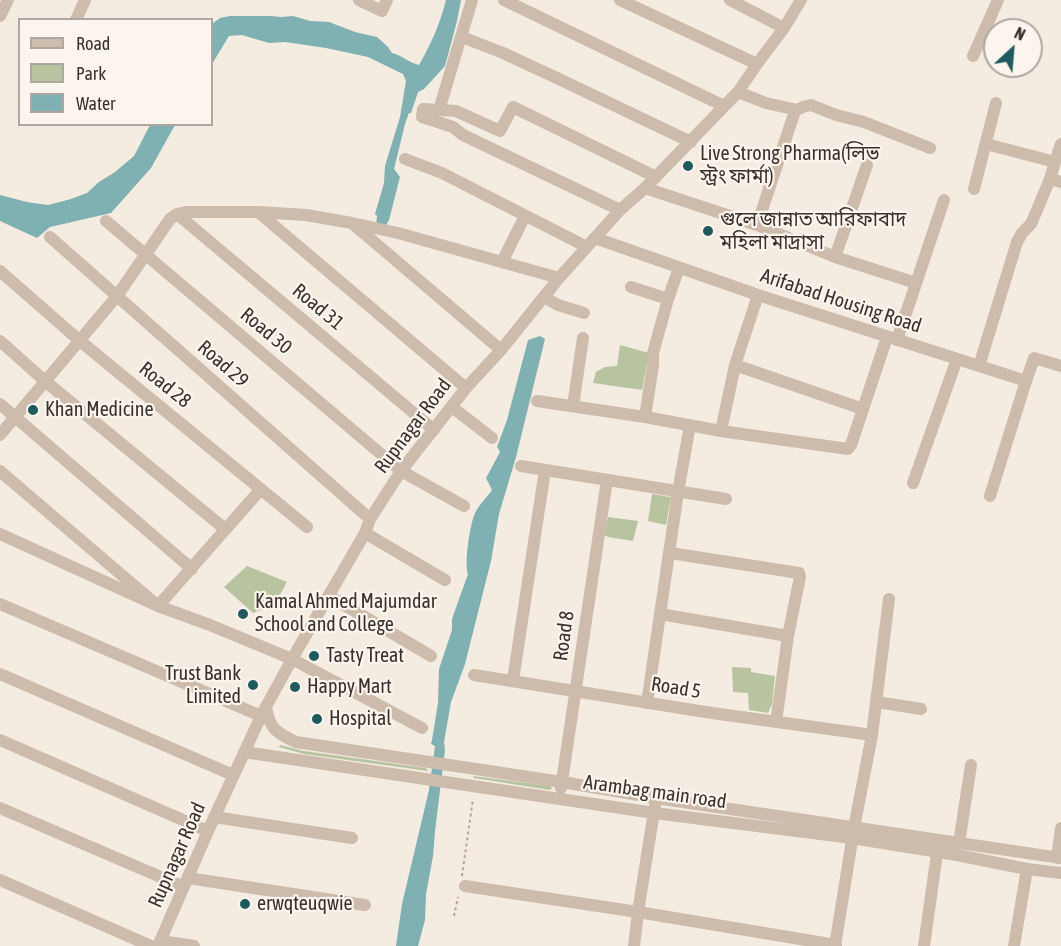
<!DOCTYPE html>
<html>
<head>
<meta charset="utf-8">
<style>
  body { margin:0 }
  #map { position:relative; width:1061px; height:946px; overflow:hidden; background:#f4ebe1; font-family:"Asap Condensed",sans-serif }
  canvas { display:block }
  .legend { position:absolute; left:18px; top:18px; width:195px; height:108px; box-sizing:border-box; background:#fbf5ee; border:2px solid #aea6a0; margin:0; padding:8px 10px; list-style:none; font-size:18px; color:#3b302b }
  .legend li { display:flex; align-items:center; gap:12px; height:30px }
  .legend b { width:30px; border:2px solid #aea6a0 }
  .north { position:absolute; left:983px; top:18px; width:60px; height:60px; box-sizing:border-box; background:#fbf5ee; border:2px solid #aea6a0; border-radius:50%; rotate:26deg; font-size:16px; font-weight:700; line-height:24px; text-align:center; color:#3b302b }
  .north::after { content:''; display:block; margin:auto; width:21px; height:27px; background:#1f5a5e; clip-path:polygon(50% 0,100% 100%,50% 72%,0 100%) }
</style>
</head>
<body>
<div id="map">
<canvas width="1061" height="946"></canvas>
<ul class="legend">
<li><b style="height:8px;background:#cdbbac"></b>Road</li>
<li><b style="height:16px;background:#b8c4a0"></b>Park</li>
<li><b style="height:16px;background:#7fb0b2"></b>Water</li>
</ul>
<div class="north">N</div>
</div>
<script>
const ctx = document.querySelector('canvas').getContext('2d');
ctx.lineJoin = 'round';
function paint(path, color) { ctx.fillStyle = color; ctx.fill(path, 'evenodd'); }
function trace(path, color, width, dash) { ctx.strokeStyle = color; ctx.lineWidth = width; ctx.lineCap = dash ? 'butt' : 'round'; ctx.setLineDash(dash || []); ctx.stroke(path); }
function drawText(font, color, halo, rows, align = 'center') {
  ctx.font = font + ' "Asap Condensed","Noto Sans Bengali",sans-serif'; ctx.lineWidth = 4.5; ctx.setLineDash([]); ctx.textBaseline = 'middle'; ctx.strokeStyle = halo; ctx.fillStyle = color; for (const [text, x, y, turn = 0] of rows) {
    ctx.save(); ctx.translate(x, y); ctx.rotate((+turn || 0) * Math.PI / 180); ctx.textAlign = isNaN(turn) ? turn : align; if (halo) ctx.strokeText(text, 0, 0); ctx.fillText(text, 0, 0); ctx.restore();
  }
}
const green = new Path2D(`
  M620,345L649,353L642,390L593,383L596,372L605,367L617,366Z
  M652,494L671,497L666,525L648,521Z
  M608,517L638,521L633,541L608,537L604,535Z
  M247,566L287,582L275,604L253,613L224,587Z
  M732,667L751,668V672L775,676L772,704L768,713L749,710L748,693L733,692Z
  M280,745L304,751L426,768L428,771L304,754L279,747Z
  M473,776L550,786L552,788L550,790L474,778Z`);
const water = new Path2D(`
  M446,0H461L457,21L445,66L424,89L418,92L411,113H409L405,124L394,169L400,177L389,220L385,227L376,226L377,216L375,214L384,183L385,166L400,117L406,81L403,74L368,57L326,48L285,42L269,43L242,35L229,36L212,64V24L220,18L230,16H271L281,17L293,16L310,21L329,22L355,32L377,37L388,47L392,53C404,56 407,62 419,65C431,44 440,24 446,0Z
  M150,125H175L151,168L111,213L50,227L37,238L0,221V195L27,202L48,205L71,199L87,193L99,182L115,172L134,156Z
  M540,336L545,339L516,457L499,514L491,561L465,664L451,702L444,742L445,750L435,831L433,856L426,894L425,920L418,946H396L402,904L429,790L435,746L431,744L432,740L438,703L439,669L452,630V619L468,574C464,563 470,524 475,513C479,505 487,497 492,490L486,478L500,452L497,447L507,420L528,340Z`);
const path = new Path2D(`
  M462,876L473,799
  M454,916L458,897`);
const minor = new Path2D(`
  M359,0L382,11L387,0
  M504,0L724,106
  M620,0L757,64
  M730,0L784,28
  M0,16L8,0
  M76,20L85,0
  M462,37L503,53L559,79L691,142
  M973,56L998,0
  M738,92L766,103L793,109L795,111L757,225
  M439,110L472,0
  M795,111L803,107L811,105L836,115L864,122L930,148
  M986,144L1055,162L1050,179L1061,182
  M405,159L442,173L587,247
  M1055,162L1061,144
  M645,188L757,225L835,257L916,283
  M974,189L996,103
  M620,210L463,135L453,127L422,117L423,109L456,111L500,131L513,107L656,177
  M258,212L466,388
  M177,214L434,430
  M106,221L401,471L464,506
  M353,224L501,350
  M50,237L370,519
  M595,238L758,295L1026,381L1034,358L1061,366
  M835,257L867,165
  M502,262L525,216
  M0,271L80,341L307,527
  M631,287L668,299
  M544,297L558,305L584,313
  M897,340L944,200
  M0,341L45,381L225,529
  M735,365L863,409
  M979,366L1017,242L1022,233L1031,224L1050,179
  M537,401L645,417L721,431L848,449L851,445L887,337
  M0,404L192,569
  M573,406L583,338
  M452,407L492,438
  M645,417L653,365V353L668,299L679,268
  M721,431L735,365L758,295
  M0,435L117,296L170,219L177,214L186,212H258L306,215L352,223L398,233L559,278
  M521,466L726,499
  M0,471L158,606L261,489
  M913,483L957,359
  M990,496L1026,381
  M365,533L445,580
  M0,534L158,606L210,625L292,659L422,728
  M670,553L799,573L800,577L788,636L776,722
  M329,596L431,656
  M0,604L261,716
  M660,614L788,636
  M0,674L233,775
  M474,675L712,713L872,735
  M513,680L545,470
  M877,702L921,709
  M647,703L678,492L690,425
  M266,706C269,728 276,733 296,742L562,782L656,798L1061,858
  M0,740L208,831
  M244,752L654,813L852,838L957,855L1027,869L1061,873
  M561,788L607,480
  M655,805L638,912L836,945
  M0,808L184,887
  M214,817L352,838
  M959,843L971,765
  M1057,858L1061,828
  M188,878L365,905
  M0,880L151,946
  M465,886L638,912L634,946
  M161,941L194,946
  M158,946L208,831L261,716L292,659L365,533L370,519L401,471L466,388L501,350L559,278L620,210L645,188L738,92L757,64L784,28L801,0
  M835,946L854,828L872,735L889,599
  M924,946L938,846
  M1014,946L1027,869`);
const markers = [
  [688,166,6,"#1f5a5e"],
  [708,231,6,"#1f5a5e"],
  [33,410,6,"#1f5a5e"],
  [243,614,6,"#1f5a5e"],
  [314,656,6,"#1f5a5e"],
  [253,685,6,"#1f5a5e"],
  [295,687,6,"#1f5a5e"],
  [317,719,6,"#1f5a5e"],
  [245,904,6,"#1f5a5e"]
];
const poiNames = [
  ["Live Strong Pharma(লিভ",700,154],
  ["স্ট্রং ফার্মা)",700,177],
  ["গুলে জান্নাত আরিফাবাদ",720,220],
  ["মহিলা মাদ্রাসা",720,243],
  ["Khan Medicine",45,410],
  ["Kamal Ahmed Majumdar",255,602],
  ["School and College",255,625],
  ["Tasty Treat",326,656],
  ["Trust Bank",241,674,"right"],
  ["Limited",241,697,"right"],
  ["Happy Mart",307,687],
  ["Hospital",329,719],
  ["erwqteuqwie",257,904]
];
const streetNames = [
  ["Arifabad Housing Road",841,301,18],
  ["Road 31",318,307,40],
  ["Road 30",266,331,40],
  ["Road 29",223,364,41],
  ["Road 28",165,385,39],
  ["Rupnagar Road",413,426,-53],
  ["Road 8",564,636,-82],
  ["Road 5",676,688,9],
  ["Arambag main road",655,792,8],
  ["Rupnagar Road",177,855,-66]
];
paint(green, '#b8c4a0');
paint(water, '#7fb0b2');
trace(path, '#b9a596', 2, [3, 3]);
trace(minor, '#cdbbac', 12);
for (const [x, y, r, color] of markers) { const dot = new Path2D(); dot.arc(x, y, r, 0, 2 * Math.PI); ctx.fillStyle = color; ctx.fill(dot); trace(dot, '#fbf5ee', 2); }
drawText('20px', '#3b302b', '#fbf5ee', poiNames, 'left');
drawText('20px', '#3b302b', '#fbf5ee', streetNames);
</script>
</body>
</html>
